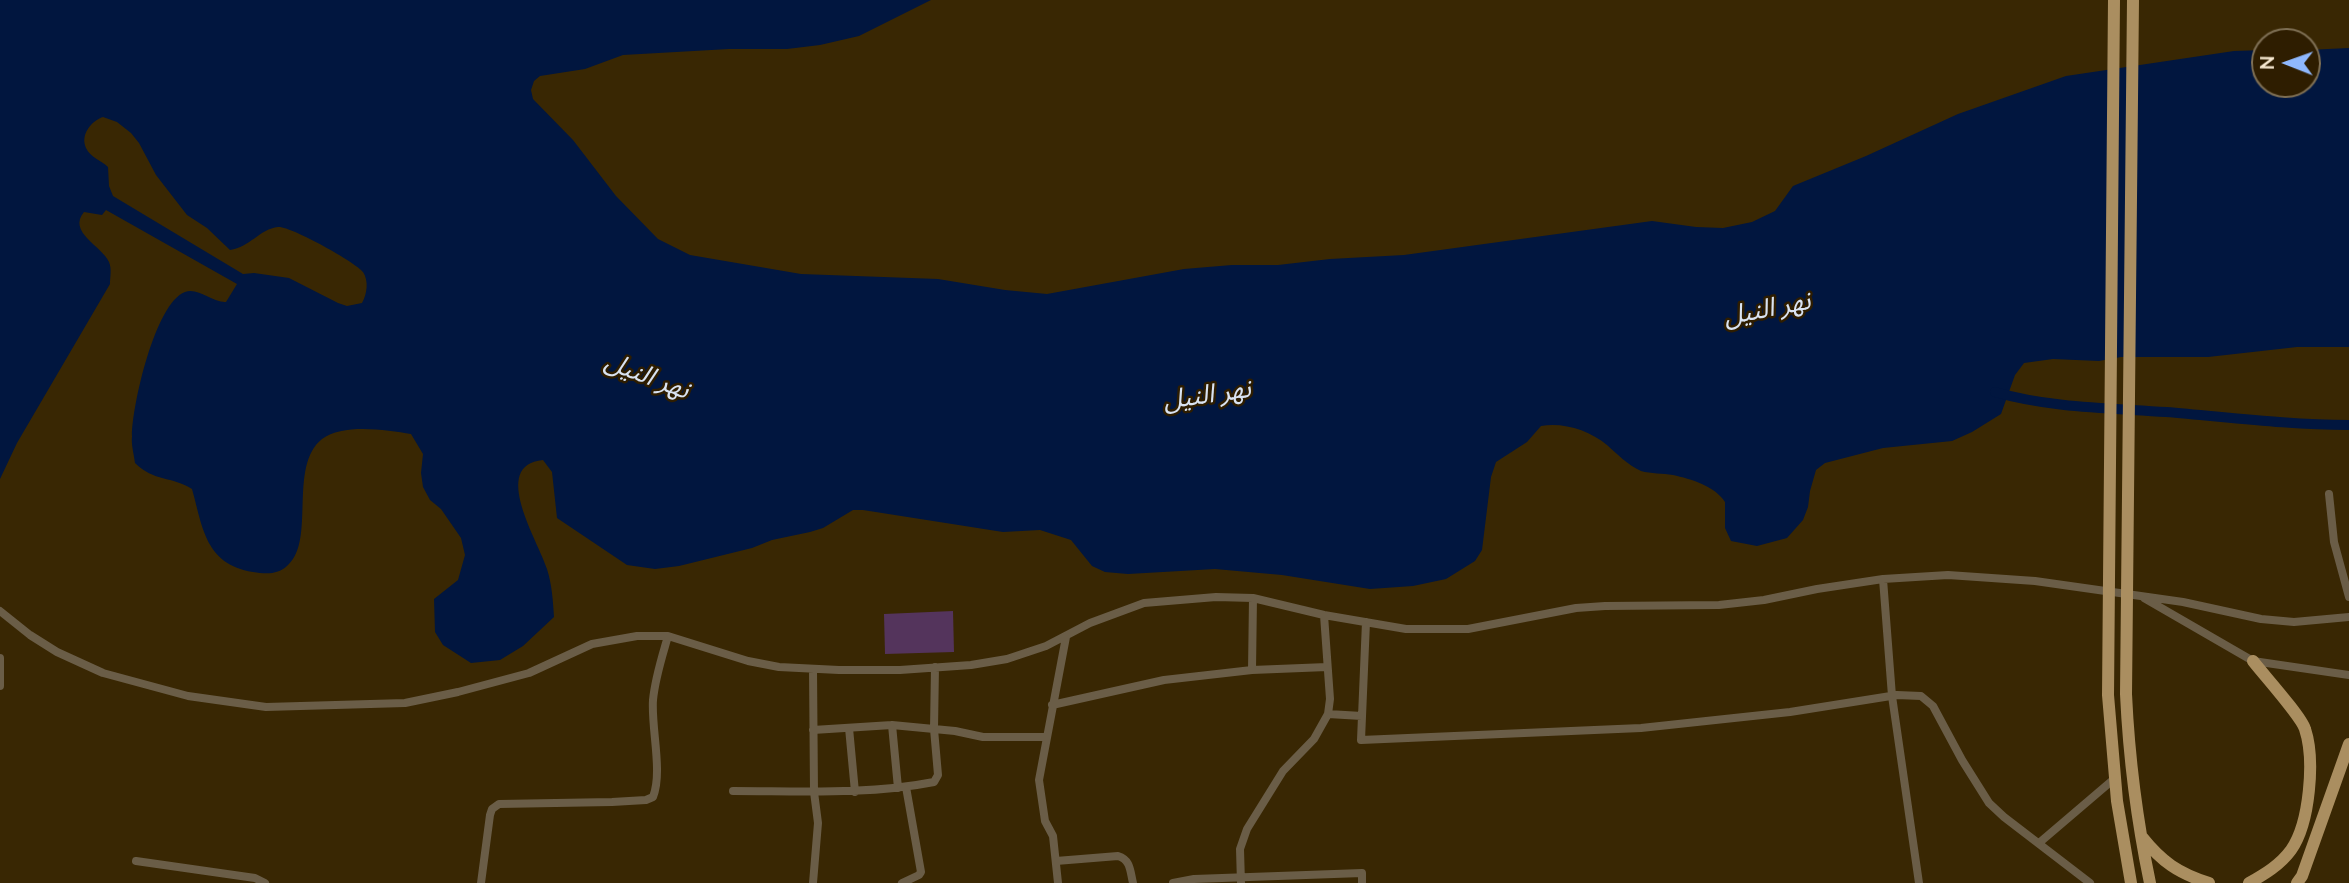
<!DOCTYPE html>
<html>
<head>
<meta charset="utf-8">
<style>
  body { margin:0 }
  #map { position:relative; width:2349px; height:883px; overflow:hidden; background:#392703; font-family:Mulish,sans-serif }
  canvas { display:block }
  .north { position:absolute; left:2251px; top:28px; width:70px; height:70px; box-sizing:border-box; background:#2e1d00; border:2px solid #7e6f54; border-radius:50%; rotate:271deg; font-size:19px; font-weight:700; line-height:28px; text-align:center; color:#f7e9d1 }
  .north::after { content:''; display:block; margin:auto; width:24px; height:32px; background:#8fb8fd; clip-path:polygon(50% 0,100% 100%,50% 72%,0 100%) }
</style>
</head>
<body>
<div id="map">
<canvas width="2349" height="883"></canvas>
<div class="north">N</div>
</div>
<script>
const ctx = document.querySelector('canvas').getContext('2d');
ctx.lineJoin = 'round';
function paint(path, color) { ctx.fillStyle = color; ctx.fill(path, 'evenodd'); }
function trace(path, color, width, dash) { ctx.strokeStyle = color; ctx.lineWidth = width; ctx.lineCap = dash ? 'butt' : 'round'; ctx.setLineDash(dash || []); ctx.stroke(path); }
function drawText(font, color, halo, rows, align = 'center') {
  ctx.font = font + ' Mulish,"Noto Sans Arabic",sans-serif'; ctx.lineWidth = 5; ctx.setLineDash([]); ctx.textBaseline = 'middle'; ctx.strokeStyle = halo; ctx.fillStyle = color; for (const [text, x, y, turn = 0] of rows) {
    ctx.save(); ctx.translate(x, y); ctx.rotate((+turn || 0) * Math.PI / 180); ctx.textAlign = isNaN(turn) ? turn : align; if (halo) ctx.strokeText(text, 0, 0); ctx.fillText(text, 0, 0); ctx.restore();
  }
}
const green = new Path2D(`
  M953,611L954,652L885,654L884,614Z`);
const water = new Path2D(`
  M0,0H931L859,36L820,45L787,49H729L623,55L585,69L540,76L534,81L531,90L533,99L573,140L616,196L658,239L690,255L801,274L938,279L1005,290L1047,294L1184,269L1232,265H1278L1330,259L1404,255L1652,221L1696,227L1723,228L1752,222L1775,211L1793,186L1866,156L1958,114L2066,76L2234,51L2265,50V84H2307V50L2349,48V347H2297L2208,357H2121L2099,361L2053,359L2024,363L2015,375L2001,414L1972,432L1952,441L1883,448L1825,463L1816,470L1810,491L1808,507L1803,520L1787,538L1757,546L1731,541L1725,528V502C1715,486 1691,479 1673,475C1663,473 1651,474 1641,471C1628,465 1617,454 1607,445C1589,430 1563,422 1541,426L1527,442L1496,462L1491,477L1482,550L1475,561L1446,579L1413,586L1370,589L1282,575L1215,569L1128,574L1105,572L1092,566L1071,540L1040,530L1003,532L863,510H853L823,528L810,532L772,540L752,548L679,566L655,569L627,565L557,518L552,472L543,460C489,465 539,542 547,569C552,585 553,601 554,617L523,646L500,660L471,663L443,645L435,632L434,599L458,580L465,555L461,538L441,509L430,500L423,487L421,473L423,454L411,434C387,430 343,423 322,439C288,466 316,540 288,565C278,575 266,574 253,572C205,564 203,528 192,489C172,476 154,482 135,463C134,454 131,445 132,436C132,406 155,303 185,292C198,287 213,303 226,302L237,284L106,210L102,215L84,212C67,232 102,246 109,262C112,269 110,277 110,284L17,443L0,479ZM103,117L117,122L131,133L139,143L156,175L187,215L207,228L230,250C250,247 260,229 278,227C289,225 357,263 363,272C369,281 367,294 362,303L347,306L338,303L289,278L254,273L243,274L113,196L109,186L108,167C102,161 90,157 86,148C80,135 91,121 103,117Z`);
const canal = new Path2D(`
  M1995,392C2050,408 2109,408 2166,412C2227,417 2288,425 2349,425`);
const minor = new Path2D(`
  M2329,494L2334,542L2349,597
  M1883,579L1892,696L1919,883
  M2144,598L2253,661L2349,675
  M0,611L30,635L57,652L103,673L188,696L266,707L405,703L458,692L529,673L592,644L637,636H668L748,661L779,667L839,670H900L971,665L1007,659L1046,646L1090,623L1144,603L1216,597L1253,598L1324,615L1406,629H1468L1576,608L1605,606L1719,605L1764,600L1817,589L1883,579L1948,575L2035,581L2183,602L2261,619L2294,622L2349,617
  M1366,622L1361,740L1641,728L1790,712L1897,695L1921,696L1933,706L1962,760L1989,803L2004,817L2090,883
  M0,658V686
  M813,669L814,792L818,823L813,883
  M1252,670L1253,598
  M1052,705L1164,680L1252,670L1327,667
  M1328,714L1362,716
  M892,725L898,788
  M849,728L855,792
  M813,730L892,725L955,731L983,737H1046
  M733,791C800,791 868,795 934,782L938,775L934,729L935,667
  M2039,843L2114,779
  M136,861L255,878L265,883
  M1056,861L1118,856C1131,860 1130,871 1133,883
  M481,883L490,815L492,809L499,804L612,802L646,800L653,797C663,772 651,728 653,700C655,678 662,657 668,636
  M902,883L919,875L921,872L906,787
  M1058,883L1053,836L1045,821L1039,780L1066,637
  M1173,883L1194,879L1362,873V883
  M1241,883L1240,849L1247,829L1283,771L1314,739L1328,714L1330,699L1324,615`);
const primary = new Path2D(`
  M2114,0L2108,695L2117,801L2131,883
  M2133,0L2126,694C2129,758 2137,821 2150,883
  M2142,837C2162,862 2178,873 2209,883
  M2249,883C2265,874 2280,865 2291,850C2310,823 2315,759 2305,729C2301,716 2263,674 2253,661
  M2297,883L2302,876L2349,744`);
const waterNames = [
  ["نهر النيل",1767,309,-11],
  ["نهر النيل",647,376,21],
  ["نهر النيل",1207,395,-8]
];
paint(green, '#54345c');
paint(water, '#01163f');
trace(canal, '#01163f', 10);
trace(minor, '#6a5d47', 8);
trace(primary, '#aa8e60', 12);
drawText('italic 26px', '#d9e3f2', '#2e1d00', waterNames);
</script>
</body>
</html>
